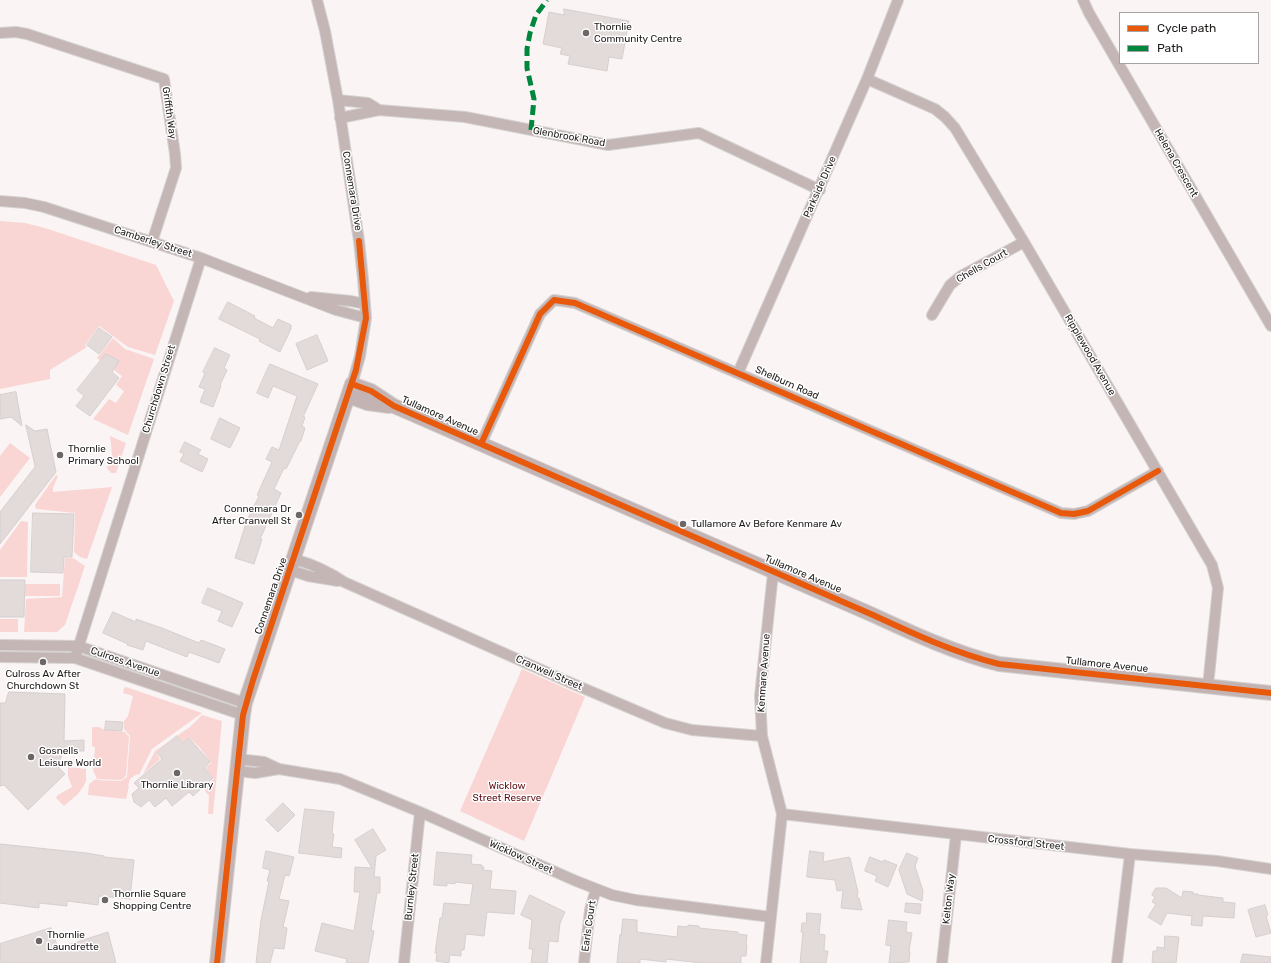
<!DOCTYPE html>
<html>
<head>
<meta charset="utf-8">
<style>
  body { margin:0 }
  #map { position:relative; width:1271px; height:963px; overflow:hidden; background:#faf4f4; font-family:Rubik,sans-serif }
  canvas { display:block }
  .legend { position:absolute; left:1119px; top:12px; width:140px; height:52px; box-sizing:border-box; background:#fff; border:1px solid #a5a3a3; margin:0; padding:5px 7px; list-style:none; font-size:12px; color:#1f1a1a }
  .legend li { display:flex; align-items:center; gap:8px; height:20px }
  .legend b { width:20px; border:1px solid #a5a3a3 }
</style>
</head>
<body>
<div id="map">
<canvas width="1271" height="963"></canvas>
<ul class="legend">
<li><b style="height:5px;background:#e8590c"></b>Cycle path</li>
<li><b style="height:5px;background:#00873e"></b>Path</li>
</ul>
</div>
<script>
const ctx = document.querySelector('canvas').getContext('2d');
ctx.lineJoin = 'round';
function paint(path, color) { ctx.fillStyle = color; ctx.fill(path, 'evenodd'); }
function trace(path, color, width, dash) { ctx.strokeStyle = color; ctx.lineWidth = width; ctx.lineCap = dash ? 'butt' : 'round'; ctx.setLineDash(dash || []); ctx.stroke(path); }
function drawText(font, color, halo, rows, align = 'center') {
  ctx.font = font + ' Rubik,sans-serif'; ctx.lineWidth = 3; ctx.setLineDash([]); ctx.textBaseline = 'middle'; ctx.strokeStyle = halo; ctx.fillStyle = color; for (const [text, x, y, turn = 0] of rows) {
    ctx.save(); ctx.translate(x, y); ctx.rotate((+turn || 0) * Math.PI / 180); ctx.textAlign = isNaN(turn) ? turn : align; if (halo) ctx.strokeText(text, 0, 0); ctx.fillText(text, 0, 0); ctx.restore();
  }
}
const green = new Path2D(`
  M0,221L25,223L45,228L156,265L174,301L155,355L128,347L99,326L85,345L87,347L50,370V379L0,389Z
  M113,338L125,349L154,359L128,435L93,419L109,399L116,403L124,391L116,385L122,376L97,358Z
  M110,436L126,443L116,473H111L106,467L113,464Z
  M10,443L30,458L0,497V456Z
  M56,475L58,476L53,488V492L112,487L87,559L80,557L74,552L75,513L36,509L35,505Z
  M21,521L28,522L27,577H0V550Z
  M65,558H73L85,566L65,625L57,632H24L26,599L62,597Z
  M25,584H60V596H25Z
  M0,619H18V632H0Z
  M522,669L585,697L524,841L460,811Z
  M126,687L202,713L152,749L139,775L137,774L130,779L128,786H129L126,799L88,795L89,784L96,779L98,780L121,781L127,777L130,736L124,729V721L128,716L133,696L123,693L124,688Z
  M202,715L222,721L213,814H208L209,796L203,788L214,779L205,768L211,763L200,748L190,738L183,742L177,736L156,753L160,759L143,774L155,751L190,727Z
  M93,727H99L105,730L125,732L129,737L126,775L124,778L121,780L97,779L93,770L95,747L92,746V728Z
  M68,767L86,769V781L83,787L78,794L64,806L56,798L58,795L72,787L68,776Z`);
const building = new Path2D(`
  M564,9L629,21L622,59L609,57L607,71L568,64L570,56L560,54L562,48L543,44L549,12L564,15Z
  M228,302L255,316L254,318L273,328L278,319L291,325V329L280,352L259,341L260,339L219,319Z
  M99,328L112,337L99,354L87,345Z
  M317,335L328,361L307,370L296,344Z
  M215,348L230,355L224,368L227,370L220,385L221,386L213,407L200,402L205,389L199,387L205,373L203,372Z
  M106,354L119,361L112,372L119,378L90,416L76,406L84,396L77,390Z
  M270,364L318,384L303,417H305L302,426L305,428L301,441H300L286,469L284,468L274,489L281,493L260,539H262L254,564L235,558L247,520L259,496L257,495L272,462L266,459L272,447L279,450L297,396L273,386L268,398L257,393Z
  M16,392L22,426L11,417L0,419V395Z
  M220,418L240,428L230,448L211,439Z
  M26,425L35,431L47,429L56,472L0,544V512L35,467Z
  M185,442L201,450L198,454L208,459L202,472L180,461L184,454L180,452Z
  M33,513L74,514L72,557H64L63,573L31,572Z
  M0,580H25L24,617H0Z
  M208,588L243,603L232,627L218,621L222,611L202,603Z
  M113,612L136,622V619L162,628L199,643L201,640L225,649L219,663L189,652L187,657L146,641L143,650L127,645L128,644L103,633Z
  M9,692L65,694L64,741L84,740V751H63L58,767L65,774L28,810L4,785L0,786V703H5Z
  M106,721L123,722L122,731L105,730Z
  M177,736L183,743L189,738L210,762L204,768L213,778L193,796L189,792L172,806L166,798L155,807L149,800L141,807L134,802L132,794L139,788L134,783L162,759L157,753Z
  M283,803L295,815L278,832L266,820Z
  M305,809L334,812L332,834H334L332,847L342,848L341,858L299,853Z
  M373,829L386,850L376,856L374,877H380V893H377L371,930L374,931L368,963H346L347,959L315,951L322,923L354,931L360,892H354L355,867L372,868L355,840Z
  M0,844L86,853L104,856V857L134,860L130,899L99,896L98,905L67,901V906L39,903V908L0,903Z
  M266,851L294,857L289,876L285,875L279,899L289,901L283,927L287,928L284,949L274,948L270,963H256L261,920L269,881H267L270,870L263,868Z
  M810,851L824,853L823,862L849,857V858H850L858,892L857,898H859L862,910L841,908L843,890L837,891L835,880L807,877Z
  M437,852L472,855L471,864L482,865L481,867H484L483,870L492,871L490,889L516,891L514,914L487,912L484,936L466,934L464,950H461V956L450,955L449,963L436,961L437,953H435L440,918H442L444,903L470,905L473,884L455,882V884L447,883V886L434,885Z
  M907,853L918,858L915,866L923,891L922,901L907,894L899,870Z
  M870,857L883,862L884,860L897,865L888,887L875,881L877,876L865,871Z
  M1156,888H1166L1182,898L1183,891L1193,892V894H1198V895L1223,898V902L1235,903L1234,918L1203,916L1202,926L1191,925L1192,916L1167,913L1161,925L1148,917L1156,904L1152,902L1155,897L1152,895Z
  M530,895L565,912L560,923L558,942L549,941L547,963H531L533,949H529L532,920L521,915Z
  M906,903L921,904L920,914L905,912Z
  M1265,905L1268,915L1266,916L1271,933L1256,937L1248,910Z
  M807,913L821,914L819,934L825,935L824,951H828L826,963H800L803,932H801L802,923H806Z
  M623,919L637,920V932L677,937L678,926L688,927V925L699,926V928L738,932V934L747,935L746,945H747L746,956H741V963H702L666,959V962L640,959V963H617L620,934L621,935Z
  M889,920L907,922L906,932L912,933L909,951L910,952L909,962L889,963L891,946L886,945Z
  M51,928L58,948L108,932L116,963H0V944Z
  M1165,936L1179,937L1176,963H1152L1153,951H1157V947L1164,948Z
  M1243,954L1271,957V963H1241Z`);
const street = new Path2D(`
  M317,0L325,31L338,100L359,241L363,279L366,318L360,356L352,384
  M1083,0L1089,13L1271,326
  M0,33L16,32L27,34L164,79L175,154L176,168L152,242
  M867,79L935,109L945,117L955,128L1024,242L1212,565L1218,588L1208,686
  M338,100L368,103L379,110
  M340,118L379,110L465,117L608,145L699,133L820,190
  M0,201L25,203L44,207L201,258L336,310L366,318
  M311,297L351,301L365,304
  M932,315L950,285L961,276L1024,242
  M738,373L867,79L898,0
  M481,444L540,314L554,300L575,303L1061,513L1074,514L1088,511L1158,471
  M294,559C312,564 328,571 344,582L571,683L665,723L692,730L762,736
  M290,570L308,576L338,581
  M0,645L78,646L245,703
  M0,657L75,658L243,715
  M75,658L201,258
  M238,759L264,762L279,769L340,779L420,812L576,881L612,895L636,900L771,917
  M237,771L255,773L279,769
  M782,814L1130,854L1217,861L1271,869
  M404,963L420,812
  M584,963L590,910L596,889
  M766,963L782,814L762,736L760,696L773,573
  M942,963L956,835
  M1117,963L1130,854`);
const secondary = new Path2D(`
  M348,396L367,403L389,406
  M217,963L243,715L245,703L352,384L371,391L394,406L873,615C914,634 955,653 999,664L1271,693`);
const quiet = new Path2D(`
  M531,130L534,99L527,68V49L530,33L536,15L547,0`);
const cycleway = new Path2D(`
  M352,384L371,391L394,406L873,615C914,634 955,653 999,664L1271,693
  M481,444L540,314L554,300L575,303L1061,513L1074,514L1088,511L1158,471
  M217,963L243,715L253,680L356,370L366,318L359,241`);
const markers = [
  [586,33,4,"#6c6666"],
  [60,455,4,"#6c6666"],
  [299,515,4,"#6c6666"],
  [683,524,4,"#6c6666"],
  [43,662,4,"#6c6666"],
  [31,757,4,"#6c6666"],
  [177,773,4,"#6c6666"],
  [105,900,4,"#6c6666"],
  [39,941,4,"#6c6666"]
];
const poiNames = [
  ["Thornlie",594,27],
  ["Community Centre",594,39],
  ["Thornlie",68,449],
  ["Primary School",68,461],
  ["Connemara Dr",291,509,"right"],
  ["After Cranwell St",291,521,"right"],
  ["Tullamore Av Before Kenmare Av",691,524],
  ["Culross Av After",43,674,"center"],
  ["Churchdown St",43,686,"center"],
  ["Gosnells",39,751],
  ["Leisure World",39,763],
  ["Thornlie Library",177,785,"center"],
  ["Thornlie Square",113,894],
  ["Shopping Centre",113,906],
  ["Thornlie",47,935],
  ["Laundrette",47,947]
];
const streetNames = [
  ["Griffith Way",169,113,82],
  ["Glenbrook Road",569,137,10],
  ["Helena Crescent",1176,163,60],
  ["Parkside Drive",820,187,-66],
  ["Connemara Drive",352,191,81],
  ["Camberley Street",153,242,18],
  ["Chells Court",982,266,-30],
  ["Ripplewood Avenue",1090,355,60],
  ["Shelburn Road",787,383,24],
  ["Churchdown Street",159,389,-73],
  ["Tullamore Avenue",440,416,24],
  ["Tullamore Avenue",803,574,23],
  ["Connemara Drive",271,596,-71],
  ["Culross Avenue",125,662,19],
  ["Tullamore Avenue",1107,665,6],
  ["Cranwell Street",549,673,24],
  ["Kenmare Avenue",764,673,-86],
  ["Crossford Street",1026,843,6],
  ["Wicklow Street",521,857,24],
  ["Burnley Street",412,887,-84],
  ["Kelton Way",949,899,-84],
  ["Earls Court",589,926,-82]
];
const parkNames = [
  ["Wicklow",507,786],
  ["Street Reserve",507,798]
];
paint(green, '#f9d6d4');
paint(building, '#e3dada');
trace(building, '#d5cfcf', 1);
trace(street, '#d6d2d2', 12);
trace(secondary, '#d6d2d2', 16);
trace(street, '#c3b6b5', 10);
trace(secondary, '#c3b4b3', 14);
trace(quiet, '#00873e', 5, [10, 5]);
trace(cycleway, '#e8590c', 6);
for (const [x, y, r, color] of markers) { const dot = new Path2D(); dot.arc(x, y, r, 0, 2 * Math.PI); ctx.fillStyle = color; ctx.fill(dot); trace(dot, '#fff', 1.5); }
drawText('10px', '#1f1a1a', '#fff', poiNames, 'left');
drawText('10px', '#1f1a1a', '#fff', streetNames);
drawText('10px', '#5f0e14', '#fff', parkNames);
</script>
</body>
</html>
